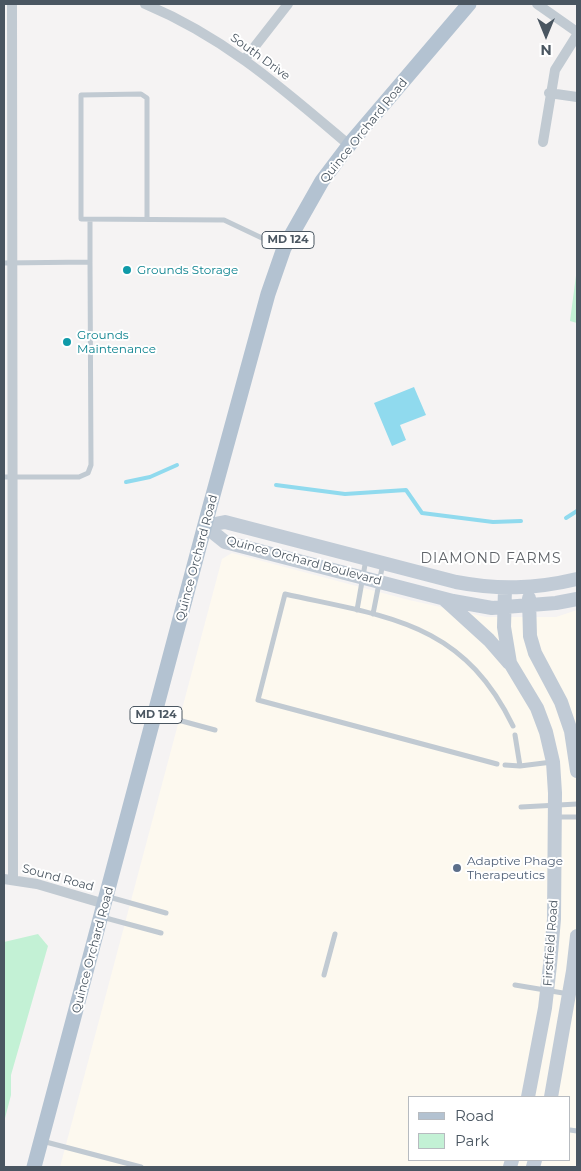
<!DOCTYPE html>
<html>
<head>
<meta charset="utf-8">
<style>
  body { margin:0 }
  #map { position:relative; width:581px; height:1171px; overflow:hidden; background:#f5f3f3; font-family:Montserrat,sans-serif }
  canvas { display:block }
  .frame { position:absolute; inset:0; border:5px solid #4a5661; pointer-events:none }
  .legend { position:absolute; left:408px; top:1096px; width:162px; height:65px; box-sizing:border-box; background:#fff; border:1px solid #b7bbc0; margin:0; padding:6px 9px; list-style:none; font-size:15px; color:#4a5661 }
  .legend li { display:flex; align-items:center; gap:10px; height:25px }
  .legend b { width:25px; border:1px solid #b7bbc0 }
  .north { position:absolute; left:521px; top:10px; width:50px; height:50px; -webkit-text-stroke:4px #fff; paint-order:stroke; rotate:180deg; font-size:14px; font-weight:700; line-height:20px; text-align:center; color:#4a5661 }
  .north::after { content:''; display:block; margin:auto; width:18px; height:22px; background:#4a5661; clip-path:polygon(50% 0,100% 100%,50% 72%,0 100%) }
</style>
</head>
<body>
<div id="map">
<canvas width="581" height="1171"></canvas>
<div class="frame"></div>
<ul class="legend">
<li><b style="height:6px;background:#b3c2d1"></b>Road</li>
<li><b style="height:14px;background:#c3f1d5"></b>Park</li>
</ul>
<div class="north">N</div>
</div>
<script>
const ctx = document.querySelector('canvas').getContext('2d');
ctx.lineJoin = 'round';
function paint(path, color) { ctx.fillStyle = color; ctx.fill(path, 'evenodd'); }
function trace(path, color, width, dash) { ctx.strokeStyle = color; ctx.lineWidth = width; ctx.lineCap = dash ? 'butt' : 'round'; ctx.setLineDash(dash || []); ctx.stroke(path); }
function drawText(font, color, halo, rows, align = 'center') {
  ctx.font = font + ' Montserrat,sans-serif'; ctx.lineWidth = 4; ctx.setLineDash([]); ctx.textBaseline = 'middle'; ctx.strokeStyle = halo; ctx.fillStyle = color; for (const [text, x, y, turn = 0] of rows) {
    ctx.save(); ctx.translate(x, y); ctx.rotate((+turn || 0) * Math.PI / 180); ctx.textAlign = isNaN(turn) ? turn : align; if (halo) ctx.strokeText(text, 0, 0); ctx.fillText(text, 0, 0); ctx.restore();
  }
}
const commercial = new Path2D(`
  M232,553L409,600L486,617H556L577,610V1167H60L222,559ZM410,1097H570V1160H410Z`);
const green = new Path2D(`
  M577,268V323L570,321Z
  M38,934L48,946L11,1075V1095L4,1122V942Z`);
const water = new Path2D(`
  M414,387L426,415L400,425L406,440L392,446L374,403Z`);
const stream = new Path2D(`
  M126,482L150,477L177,465
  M276,485L345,494L406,490L422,513L493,522L521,521
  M566,518L577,511`);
const lane = new Path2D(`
  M147,219V98L141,94L81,95V219L224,220L283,248
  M90,220V262
  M4,263L90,262L91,465L88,473L79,477H4
  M357,610L366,559
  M373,614L383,563
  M156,714L215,730
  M515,735L520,766
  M497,764L258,700L285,594C387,617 462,621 513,726
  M505,765L520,766L552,762
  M521,807L577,804
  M556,817H577
  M109,897L166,913
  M102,917L161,933
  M324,975L335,934
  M515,985L569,994
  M570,1130L577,1131
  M42,1141L141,1167`);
const street = new Path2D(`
  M12,4L13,879
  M145,4C226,38 283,89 349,145
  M537,4L577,32
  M245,59L288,4
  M549,93L577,97
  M543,142L555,70L577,35
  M4,879L37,884L105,904`);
const secondary = new Path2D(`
  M205,526L225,542L453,601L492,608L556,603L577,599
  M205,526L225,522L456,582C498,590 535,589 577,579
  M505,588L504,627L510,663L537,708L546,732L553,762L555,793L554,919L550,965L545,1008L528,1097
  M529,598L530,636L535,653L561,702L571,731L577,771
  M444,599L489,640L509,663
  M551,1097L573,971L577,936
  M510,1167L512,1160
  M533,1167L535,1160`);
const primary = new Path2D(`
  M34,1167L210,506L268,294L284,248L322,181L353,140L469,4`);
const markers = [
  [127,270,5,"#0f9aa8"],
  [67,342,5,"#0f9aa8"],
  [457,868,5,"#5c6f8a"]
];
const shields = [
  [288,240,52],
  [156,715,52]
];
const shieldNames = [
  ["MD 124",288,240],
  ["MD 124",156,715]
];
const streetNames = [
  ["South Drive",260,57,36],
  ["Quince Orchard Road",364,131,-51],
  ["Quince Orchard Road",197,558,-75],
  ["Quince Orchard Boulevard",304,561,15],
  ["Sound Road",58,878,15],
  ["Firstfield Road",551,943,-86],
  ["Quince Orchard Road",93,950,-75]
];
const cultureNames = [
  ["Grounds Storage",137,270],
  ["Grounds",77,335],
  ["Maintenance",77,349]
];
const serviceNames = [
  ["Adaptive Phage",467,861],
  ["Therapeutics",467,875]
];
const neighbourhoodNames = [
  ["DIAMOND FARMS",491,559]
];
paint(commercial, '#fdf9ef');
paint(green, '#c3f1d5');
paint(water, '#90daee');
trace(stream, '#90daee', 4);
trace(lane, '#c1cad2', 5);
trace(street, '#c1cad2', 10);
trace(secondary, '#c1cbd6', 14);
trace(primary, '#b3c2d1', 15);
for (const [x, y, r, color] of markers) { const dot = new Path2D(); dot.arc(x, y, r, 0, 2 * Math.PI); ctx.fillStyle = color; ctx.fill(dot); trace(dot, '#fff', 2); }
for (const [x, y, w] of shields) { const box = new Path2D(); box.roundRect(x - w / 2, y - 8.5, w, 17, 4); ctx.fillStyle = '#fff'; ctx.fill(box); trace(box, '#4a5661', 1); }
drawText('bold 11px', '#4a5661', null, shieldNames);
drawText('12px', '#4a5661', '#fff', streetNames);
drawText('12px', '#0d838f', '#fff', cultureNames, 'left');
drawText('12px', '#4e5e75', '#fff', serviceNames, 'left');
ctx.letterSpacing = '1px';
drawText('14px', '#5f6368', '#fff', neighbourhoodNames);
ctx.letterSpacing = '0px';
</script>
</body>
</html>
